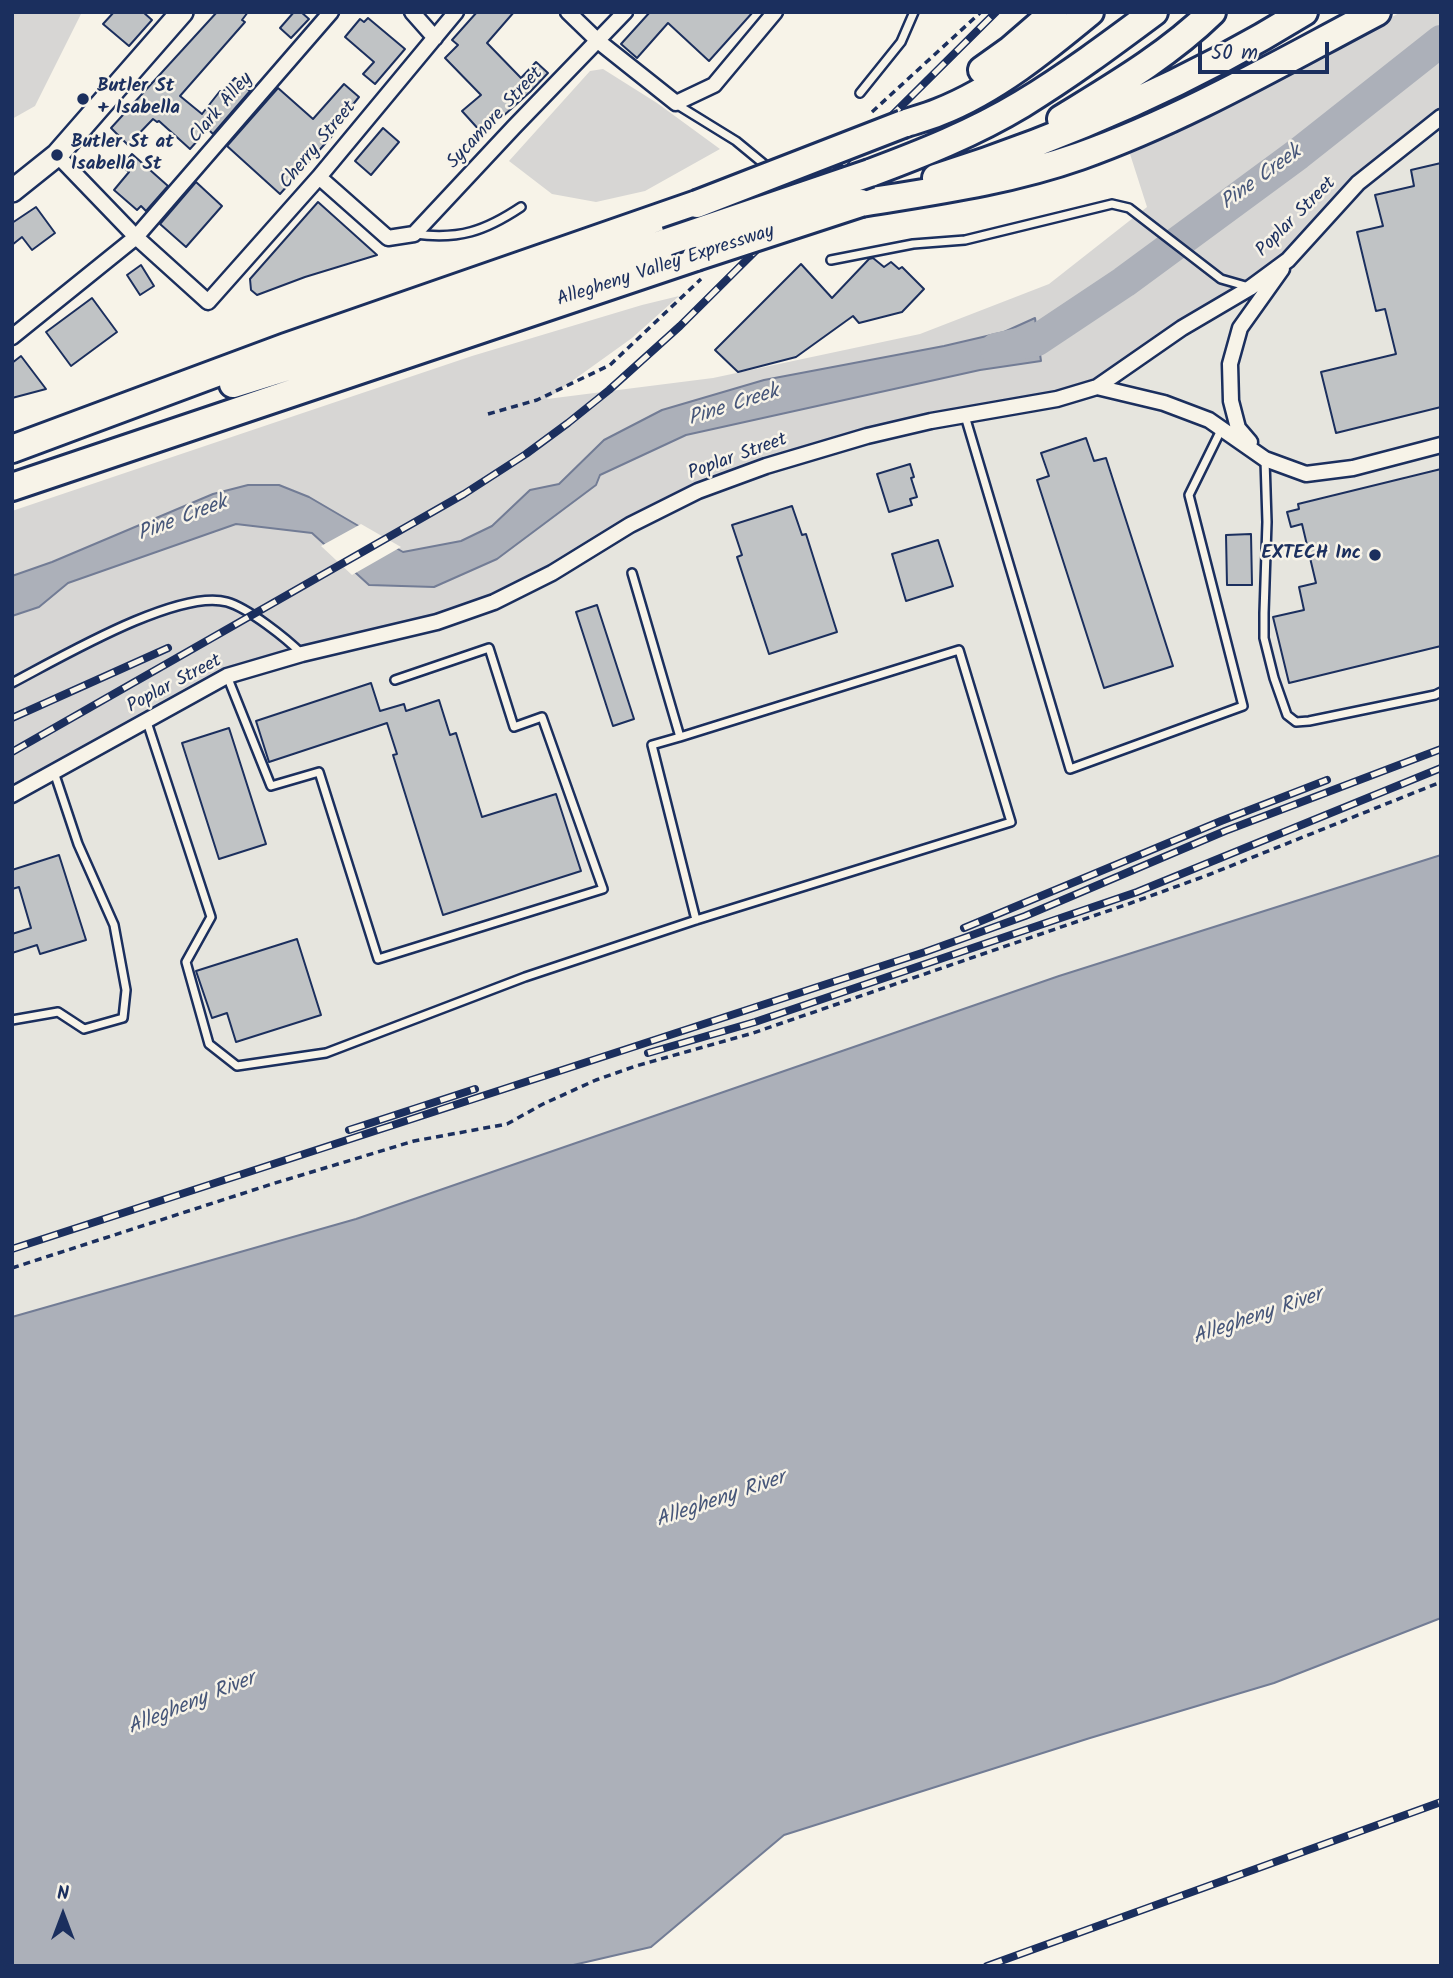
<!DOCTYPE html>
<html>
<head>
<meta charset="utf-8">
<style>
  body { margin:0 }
  #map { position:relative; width:1453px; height:1978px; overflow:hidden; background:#f7f3e8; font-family:Kalam,sans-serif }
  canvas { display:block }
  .frame { position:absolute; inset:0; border:14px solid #1b2f5e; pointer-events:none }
  .north { position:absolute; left:28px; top:1880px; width:70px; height:70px; -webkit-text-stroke:5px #f7f3e8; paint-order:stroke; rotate:0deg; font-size:19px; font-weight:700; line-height:28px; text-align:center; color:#1b2f5e }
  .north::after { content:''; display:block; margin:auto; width:24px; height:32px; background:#1b2f5e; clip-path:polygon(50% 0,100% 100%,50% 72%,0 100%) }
  .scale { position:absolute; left:1198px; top:42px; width:131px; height:32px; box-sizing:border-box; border:4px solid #1b2f5e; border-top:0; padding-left:9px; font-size:21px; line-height:24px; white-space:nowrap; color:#1b2f5e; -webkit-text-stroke:5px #f7f3e8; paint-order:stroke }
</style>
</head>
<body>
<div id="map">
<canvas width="1453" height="1978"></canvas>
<div class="frame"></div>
<div class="north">N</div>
<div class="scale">50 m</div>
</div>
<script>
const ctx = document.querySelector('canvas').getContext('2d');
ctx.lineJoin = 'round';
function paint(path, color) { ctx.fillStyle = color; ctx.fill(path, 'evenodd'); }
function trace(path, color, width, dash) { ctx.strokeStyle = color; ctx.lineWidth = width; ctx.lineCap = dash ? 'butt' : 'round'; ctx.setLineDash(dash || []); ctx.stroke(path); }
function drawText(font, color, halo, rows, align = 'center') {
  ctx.font = font + ' Kalam,sans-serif'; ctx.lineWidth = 5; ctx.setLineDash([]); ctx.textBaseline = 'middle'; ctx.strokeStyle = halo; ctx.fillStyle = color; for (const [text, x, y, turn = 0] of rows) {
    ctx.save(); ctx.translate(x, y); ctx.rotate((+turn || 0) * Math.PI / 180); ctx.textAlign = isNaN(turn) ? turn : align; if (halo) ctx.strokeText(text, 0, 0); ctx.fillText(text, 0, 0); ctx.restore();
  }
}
const built = new Path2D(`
  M1441,85V855L1059,976L356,1219L12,1317V780L123,719L432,610Z`);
const green = new Path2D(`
  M12,12H82L35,106L12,119Z
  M1401,12H1441V117L1358,183L1288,260L1097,387L931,421L698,491L494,602L227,676L12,795V511L472,356L642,305L679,296L632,338L547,399L713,378L920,334L1049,284L1147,207L1130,154L1264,86Z
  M603,69L657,103L720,149L645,191L596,202L552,194L509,161L590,71Z`);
const water = new Path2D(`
  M1035,318L1041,361L980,370L686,435L600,475L596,485L497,559L434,587L369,585L312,533L236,524L68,583L39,607L12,616V576L52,562L213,494L248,485H279L309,497L403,552L461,541L492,526L530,490L559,484L604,440L662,410L764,380L944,346L1004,332Z
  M1441,855V1618L1274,1683L1090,1738L784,1835L651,1947L569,1966H12V1317L356,1219L1059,976Z`);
const pier = new Path2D(`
  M361,524L401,547L352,575L321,546Z`);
const river = new Path2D(`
  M996,349L1037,340L1124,282L1298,154L1441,41`);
const building = new Path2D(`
  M114,12H143L152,20L129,46L103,24Z
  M217,12H248L242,20L245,22L180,96L202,114L220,91L222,93L235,78L250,91L213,134L208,129L190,149L159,121L157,122L153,119L128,145L111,128Z
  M294,12H301L309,19L291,38L280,28Z
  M477,12H514L487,43L521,78L536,62L548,73L530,92L502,117L500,115L481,132L462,111L481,95L445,58L458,45L452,40Z
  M650,12H753L709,61L668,23L637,58L621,44Z
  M368,18L405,49L375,84L363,74L374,62L345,37L360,19L364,22Z
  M344,84L359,97L329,134L332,136L280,194L227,146L278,88L313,119Z
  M383,128L399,142L371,175L355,161Z
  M132,154L168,186L146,211L141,206L137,210L114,190L129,172L122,166Z
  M1441,163V407L1336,433L1321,372L1396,354L1385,309L1376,311L1357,232L1383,226L1375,195L1414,186L1411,170Z
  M196,182L222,206L186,247L160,224Z
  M318,202L377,255L305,277L257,295L251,290L250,279Z
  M36,207L55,233L32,250L22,237L12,245V223Z
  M873,258L884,267L891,262L899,269L902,267L924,289L902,312L859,323L853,316L796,357L738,372L715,350L801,264L832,298L869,259Z
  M141,265L154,286L140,295L127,275Z
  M92,298L117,332L71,366L46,332Z
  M21,356L46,389L12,398V363Z
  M1086,438L1094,461L1106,458L1173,666L1104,688L1037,480L1049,476L1041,453Z
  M910,464L914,477L911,478L917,497L910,499L912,505L889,512L877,474Z
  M1441,469V646L1289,683L1273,617L1304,610L1299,587L1316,583L1302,524L1291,527L1287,512L1299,509L1298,504Z
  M792,506L802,535L806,534L837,632L769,654L737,557L742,555L732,525Z
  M1251,534L1252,585H1227L1226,535Z
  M938,540L953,586L906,601L892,554Z
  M597,605L634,719L613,726L576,612Z
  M371,683L380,711L404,704L406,711L439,700L450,735L456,733L482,817L556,794L581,871L443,915L393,755L397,754L387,723L269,762L256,721Z
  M229,728L266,844L219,859L182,743Z
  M59,855L86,940L40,954L37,945L12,953V934L31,928L19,887L12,889V870Z
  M297,939L321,1015L236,1042L227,1013L212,1018L196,971Z`);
const path = new Path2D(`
  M872,112L981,12
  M488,414L537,400L610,365L701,279
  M12,1268L272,1184L414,1141L507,1124L543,1104L596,1080L636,1066L753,1033L1131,903L1208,875L1441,782`);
const lane = new Path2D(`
  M860,93L901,42L914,12
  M676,104L736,141L770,169
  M415,234C459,240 485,231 521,207
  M831,260L913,244L965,240L1112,204L1129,208L1221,279L1249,287
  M965,416L1070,769L1243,706L1189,495L1222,428
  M1265,460L1267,522L1264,613V638L1274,678L1287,715L1296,722L1309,721L1435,695L1441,692
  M227,676L271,786L319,772L378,959L603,889L542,717L514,727L489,648L395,680
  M12,683C58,659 178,588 227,602C248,608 286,638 302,654
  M147,722L211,917L186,962L209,1044L237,1066L326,1053L525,977L696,920L1011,822L959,650L680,737L632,573
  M680,737L652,745L696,920
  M12,1020L58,1012L84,1029L123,1018L126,990L114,925L78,844L54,772`);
const street = new Path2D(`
  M412,12L435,38
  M568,12L598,41L676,103L714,85L775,12
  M57,155L136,237L208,302L319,177L456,12
  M319,177L388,238L414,234L514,127L625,12
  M12,337L136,237L331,12
  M1097,387L1164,403L1209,420L1265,459L1306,474L1353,468L1441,445
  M1250,442L1238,428L1231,401L1230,364L1240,328L1282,269
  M12,795L227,676L302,654L437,622L494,602L552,573L630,525L698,491L766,466L867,436L931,421L1057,399L1097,387L1182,328L1250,288L1288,260L1358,183L1441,117`);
const secondary = new Path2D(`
  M12,191L57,155L182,12`);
const highway = new Path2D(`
  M982,70L1010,50L1054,12
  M1061,119C1113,87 1168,55 1212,12
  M903,124C915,120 927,117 939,112C995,90 1044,50 1090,12
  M870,173C921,154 974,133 1022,104C1068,76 1111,44 1154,12
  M936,178C1064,137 1189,83 1304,12
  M861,203C935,191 1009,181 1080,156C1184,119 1280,63 1377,12
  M233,384L412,328L667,242
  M12,449L286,347L697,204
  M12,487L696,257`);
const rail = new Path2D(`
  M12,718L168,648
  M12,752L464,494L526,454L568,423L609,390L680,326L996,12
  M964,928L1221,821L1327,780
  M648,1053L755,1022L1137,892L1441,768
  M349,1130L475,1089
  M12,1249L925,952L1025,916L1225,831L1441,749
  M987,1966L1441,1802`);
const highwayBridge = new Path2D(`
  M697,204L903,124
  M667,242L870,173
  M696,257L861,203`);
const markers = [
  [83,99,7,"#1b2f5e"],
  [57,155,7,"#1b2f5e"],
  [1375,555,7,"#1b2f5e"]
];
const poiNames = [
  ["Butler St",97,88],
  ["+ Isabella",97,110],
  ["Butler St at",71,144],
  ["Isabella St",71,166],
  ["EXTECH Inc",1361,555,"right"]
];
const streetNames = [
  ["Clark Alley",222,109,-49],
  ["Sycamore Street",496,119,-47],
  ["Cherry Street",319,146,-50],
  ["Poplar Street",1297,218,-45],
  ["Allegheny Valley Expressway",666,267,-18],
  ["Poplar Street",738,458,-20],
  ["Poplar Street",175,685,-28]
];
const waterNames = [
  ["Pine Creek",1262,179,-36],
  ["Pine Creek",734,407,-18],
  ["Pine Creek",183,520,-21],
  ["Allegheny River",1258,1318,-19],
  ["Allegheny River",721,1501,-19],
  ["Allegheny River",192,1705,-22]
];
paint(built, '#e6e5de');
paint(green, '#d7d6d4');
paint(water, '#acb0b9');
trace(water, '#727c95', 2);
paint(pier, '#f7f3e8');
trace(river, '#acb0b9', 32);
paint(building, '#c0c3c5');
trace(building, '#1b2f5e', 2);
trace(lane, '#1b2f5e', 12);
trace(street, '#1b2f5e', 19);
trace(secondary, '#1b2f5e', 26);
trace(highway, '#1b2f5e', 32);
trace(path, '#1b2f5e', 3.5, [7, 5]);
trace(lane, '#f7f3e8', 7);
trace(street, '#f7f3e8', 14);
trace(secondary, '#f7f3e8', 21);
trace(highway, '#f7f3e8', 26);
trace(rail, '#1b2f5e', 8);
trace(rail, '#f7f3e8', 5, [16]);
trace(highwayBridge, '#1b2f5e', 32, []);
trace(highwayBridge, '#f7f3e8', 26);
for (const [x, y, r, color] of markers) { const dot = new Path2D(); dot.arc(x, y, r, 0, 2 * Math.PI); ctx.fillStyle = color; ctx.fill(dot); trace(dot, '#f7f3e8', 2.5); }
drawText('bold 19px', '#1b2f5e', '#f7f3e8', poiNames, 'left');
drawText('19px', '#1b2f5e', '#f7f3e8', streetNames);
drawText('italic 21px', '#465679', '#f7f3e8', waterNames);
</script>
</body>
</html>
